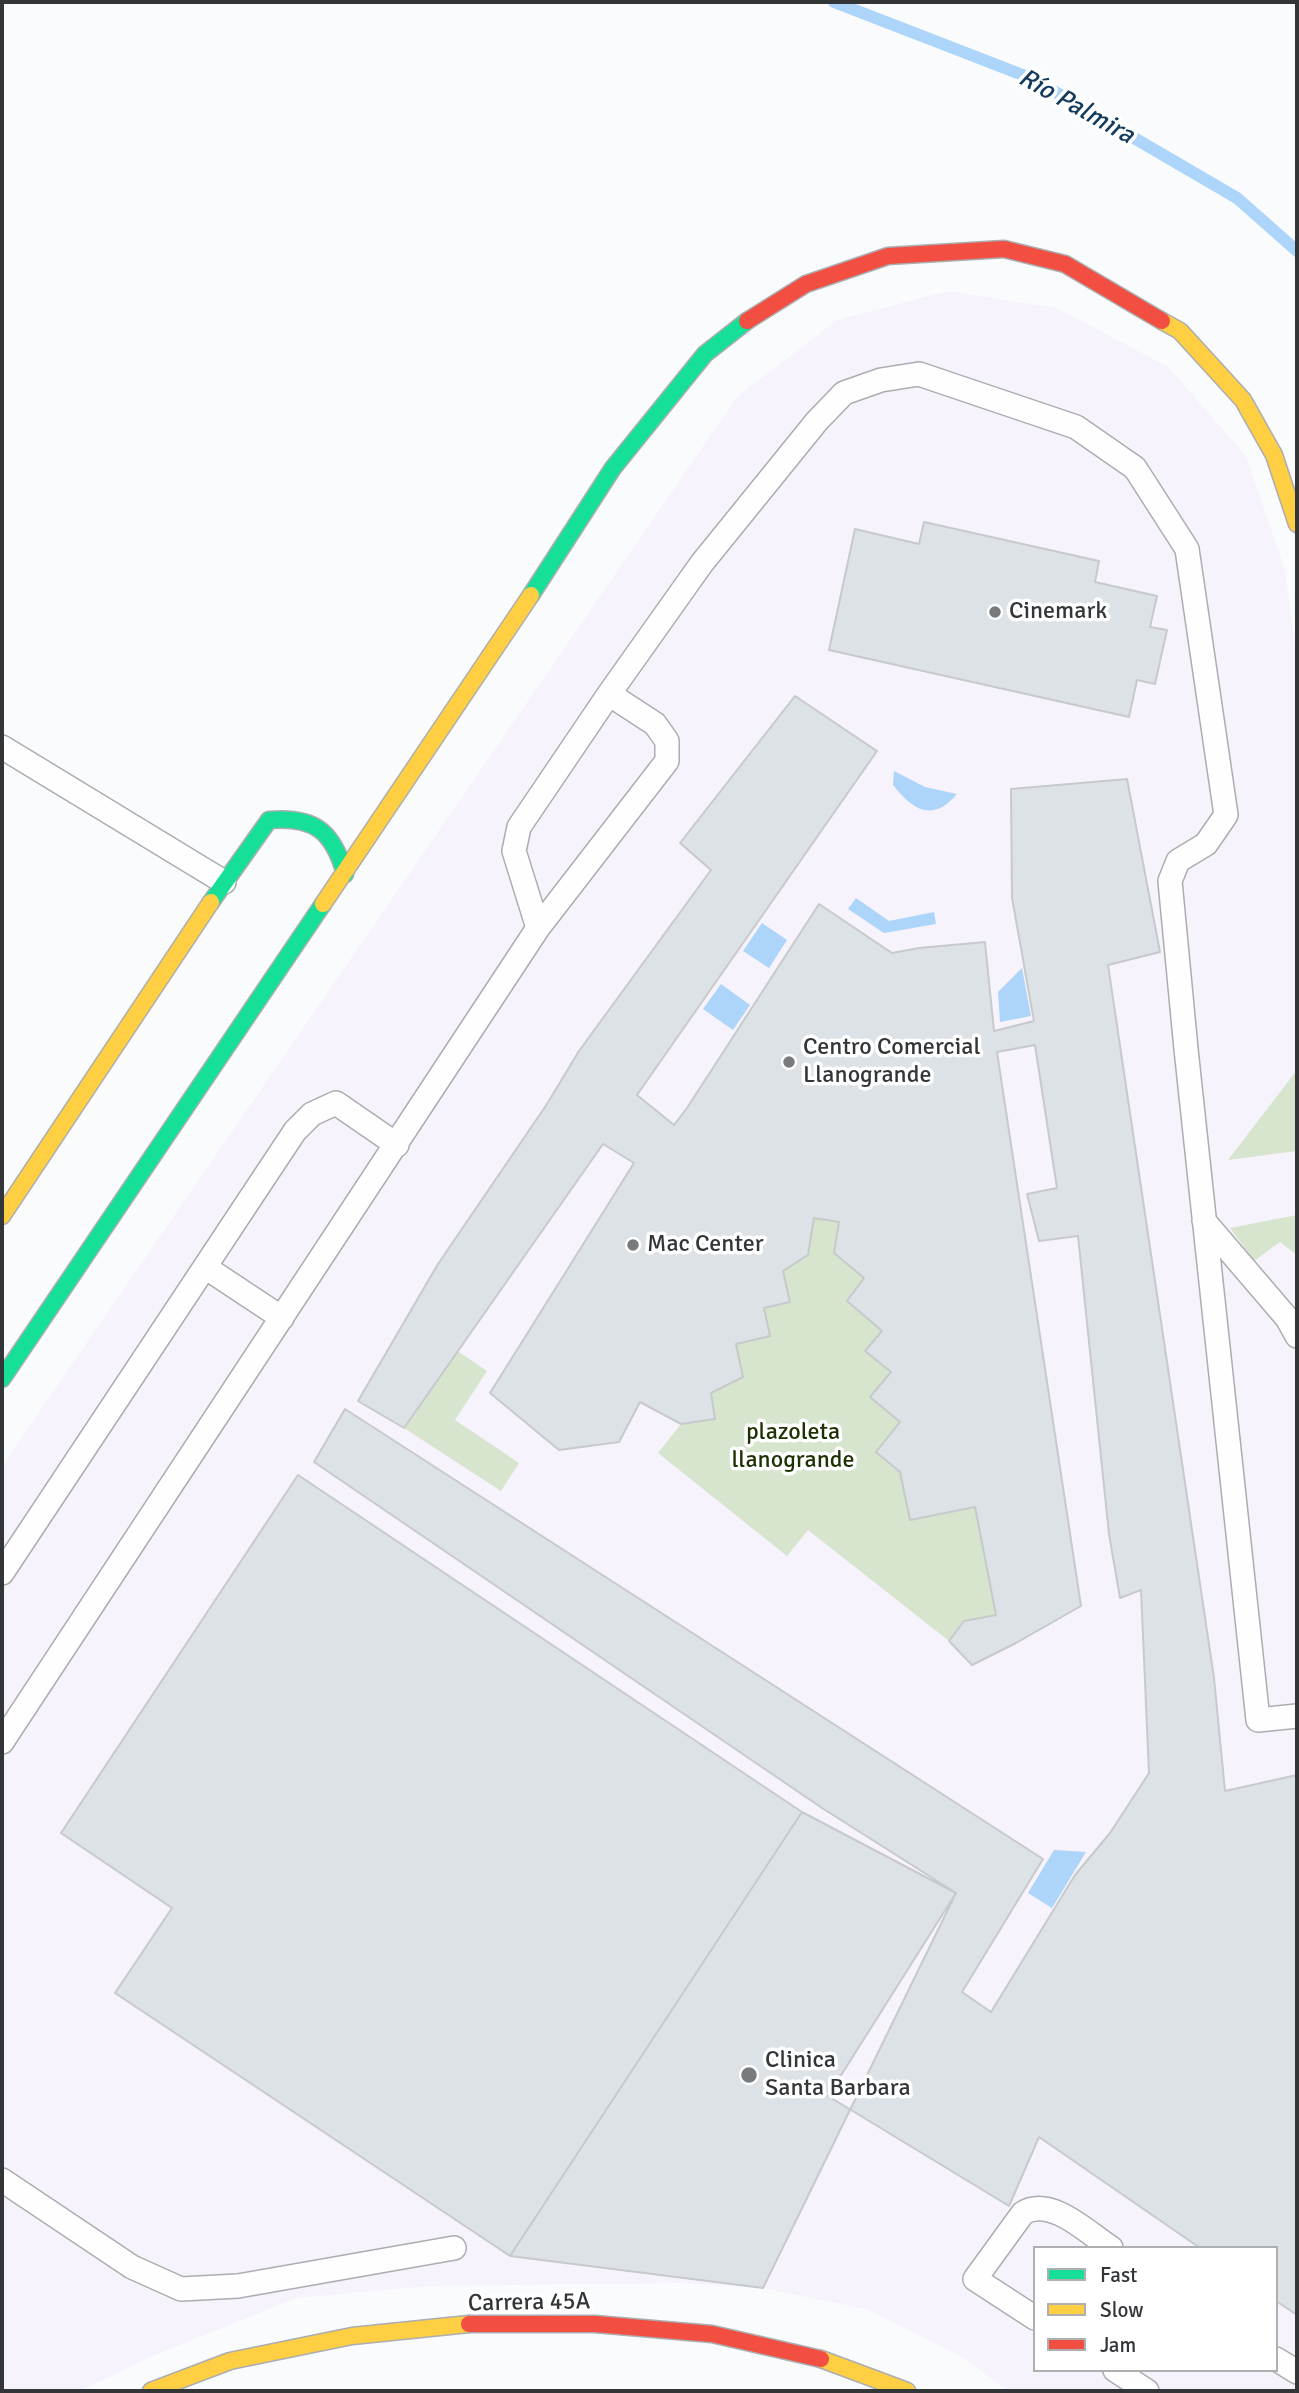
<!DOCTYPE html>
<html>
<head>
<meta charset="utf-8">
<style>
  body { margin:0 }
  #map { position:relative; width:1299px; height:2393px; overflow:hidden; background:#f9fbfd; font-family:Signika,sans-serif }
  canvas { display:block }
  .frame { position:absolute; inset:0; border:4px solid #333639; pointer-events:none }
  .legend { position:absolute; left:1033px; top:2246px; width:245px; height:126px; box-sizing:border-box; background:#fff; border:2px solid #adafb0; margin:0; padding:9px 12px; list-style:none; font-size:21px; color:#333639 }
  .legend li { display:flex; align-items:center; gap:14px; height:35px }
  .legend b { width:35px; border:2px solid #adafb0 }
</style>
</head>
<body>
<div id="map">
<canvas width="1299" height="2393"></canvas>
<div class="frame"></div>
<ul class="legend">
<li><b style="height:9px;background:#16e098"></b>Fast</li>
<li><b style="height:9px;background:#ffcf43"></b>Slow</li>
<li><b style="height:9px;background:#f24e42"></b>Jam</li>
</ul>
</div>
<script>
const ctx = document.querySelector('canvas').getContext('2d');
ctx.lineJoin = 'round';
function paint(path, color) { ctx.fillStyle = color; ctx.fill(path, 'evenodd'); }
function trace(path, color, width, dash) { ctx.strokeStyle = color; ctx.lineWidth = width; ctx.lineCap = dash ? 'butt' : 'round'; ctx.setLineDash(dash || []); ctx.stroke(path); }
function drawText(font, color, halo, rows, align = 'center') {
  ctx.font = font + ' Signika,sans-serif'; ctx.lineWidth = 7; ctx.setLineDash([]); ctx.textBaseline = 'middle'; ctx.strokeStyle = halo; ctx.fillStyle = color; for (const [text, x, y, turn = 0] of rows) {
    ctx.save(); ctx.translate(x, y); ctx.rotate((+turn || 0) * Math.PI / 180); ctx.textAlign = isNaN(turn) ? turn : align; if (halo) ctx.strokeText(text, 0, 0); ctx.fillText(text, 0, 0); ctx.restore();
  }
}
const commercial = new Path2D(`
  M948,291L1057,308L1168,367L1246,456L1285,570L1297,657V2391H1008L963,2358L866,2309L763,2288L680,2283L429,2286L296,2298L162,2352L79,2391H2V1466L737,397L837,320ZM1035,2248H1276V2370H1035Z`);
const green = new Path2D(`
  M1297,1070V1151L1228,1160Z
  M1297,1215V1255L1280,1242L1254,1261L1230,1228Z
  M814,1218L839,1222L834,1253L864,1278L847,1301L882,1331L866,1351L891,1372L870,1397L900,1422V1472L911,1520L975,1507L996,1615L964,1621L949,1641L808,1530L787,1556L658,1453L681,1424L711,1393L743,1377L736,1344L770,1336L764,1308L789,1301L783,1271L808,1255Z
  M456,1350L487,1371L455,1420L519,1463L501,1491L404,1428Z`);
const water = new Path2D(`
  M894,771L925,787L957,794C932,823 913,810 893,785Z
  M856,898L889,921L934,912L936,924L884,933L848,909Z
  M762,923L787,940L769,968L743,951Z
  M1022,968L1031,1016L1000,1022L998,992Z
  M721,984L750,1005L733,1030L703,1009Z
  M1054,1850L1086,1852L1052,1908L1028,1893Z`);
const stream = new Path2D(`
  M834,2L1033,79L1237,198L1297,251`);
const building = new Path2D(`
  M924,522L1099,561L1095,582L1157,596L1150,627L1167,630L1155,684L1137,680L1129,717L829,650L855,529L919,544Z
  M795,696L877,751L637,1095L674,1125L687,1108L819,904L892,953L919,948L985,942L994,1031L1034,1021L1012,898L1011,789L1127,779L1160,952L1108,965L1214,1678L1225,1791L1297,1775V2315L1276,2301V2248H1200L1039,2137L1009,2206L828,2096L956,1893L822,1808L314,1462L345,1409L1043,1859L962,1992L991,2012L1075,1875L1110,1833L1149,1773L1141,1590L1120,1598L1109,1534L1078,1236L1039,1241L1027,1194L1057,1188L1035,1045L997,1052L1081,1606L1016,1643L972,1665L949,1641L964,1621L996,1615L975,1507L910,1520L900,1472L876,1452L900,1422L870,1397L891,1372L865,1351L882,1331L847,1301L864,1278L834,1253L839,1222L814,1218L808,1255L783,1271L790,1302L764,1308L770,1336L736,1344L743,1377L711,1393L715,1419L681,1424L640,1402L619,1442L559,1450L490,1393L634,1163L603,1144L404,1428L358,1401L438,1264L547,1104L579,1051L711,870L680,843Z
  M298,1475L802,1812L510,2256L115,1993L172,1908L61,1833Z
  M802,1812L956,1893L763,2288L510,2256Z`);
const lane = new Path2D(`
  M609,694L702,563L817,421L844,393L881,380L919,374L1076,427L1135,468L1187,549L1226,815L1206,844L1178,861L1170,881L1186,1049L1258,1720L1297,1716
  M2,747L224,882
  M1204,1221L1287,1318L1297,1336
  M205,1267L282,1318
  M2,1573L295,1131L312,1114L336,1103L397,1145
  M2,1742L538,928L667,761V741L655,724L609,694L519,827L514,851L538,928
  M2,2180L132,2267L181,2289L238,2286L454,2248
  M1035,2318L975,2279L1023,2213C1051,2196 1088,2233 1111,2248
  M1276,2359L1297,2372
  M1115,2370L1147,2391`);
const fast = new Path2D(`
  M531,595L613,468L705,354L747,321
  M211,902L269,820C314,816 333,831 345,874
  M2,1379L323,904`);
const slow = new Path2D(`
  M1162,321L1180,331L1243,400L1274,455L1297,524
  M323,904L531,595
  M2,1216L211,902
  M821,2359L907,2391
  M151,2391L230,2361L352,2336L469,2324`);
const jam = new Path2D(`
  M747,321L806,284L888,256L1004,249L1065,264L1162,321
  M469,2324H595L712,2334L821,2359`);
const markers = [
  [995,612,7,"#787b7e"],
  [789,1062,7,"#787b7e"],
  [633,1245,7,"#787b7e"],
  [749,2075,9,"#787b7e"]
];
const poiNames = [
  ["Cinemark",1009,612],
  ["Centro Comercial",803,1048],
  ["Llanogrande",803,1076],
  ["Mac Center",647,1245],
  ["Clinica",765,2061],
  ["Santa Barbara",765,2089]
];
const parkNames = [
  ["plazoleta",793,1433],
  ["llanogrande",793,1461]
];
const streetNames = [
  ["Carrera 45A",529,2303,-1]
];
const waterNames = [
  ["Río Palmira",1076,107,29]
];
paint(commercial, '#f7f3fd');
paint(green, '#d7e4ce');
paint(water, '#add4f9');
trace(stream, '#add4f9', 12);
paint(building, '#dde2e7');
trace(building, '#c7c9cb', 2);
trace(lane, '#abadb0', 26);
trace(fast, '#abadb0', 19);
trace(slow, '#abadb0', 19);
trace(jam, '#abadb0', 19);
trace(lane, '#fefeff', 23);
trace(fast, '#16e098', 16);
trace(slow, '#ffcf43', 16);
trace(jam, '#f24e42', 16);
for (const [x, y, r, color] of markers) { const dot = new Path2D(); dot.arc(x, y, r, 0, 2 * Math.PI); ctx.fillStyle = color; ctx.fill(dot); trace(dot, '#fff', 2.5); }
drawText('24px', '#333639', '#fff', poiNames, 'left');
drawText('24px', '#1d3103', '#fff', parkNames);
drawText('24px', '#333639', '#fff', streetNames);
drawText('italic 26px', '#113a5c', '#fff', waterNames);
</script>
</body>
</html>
